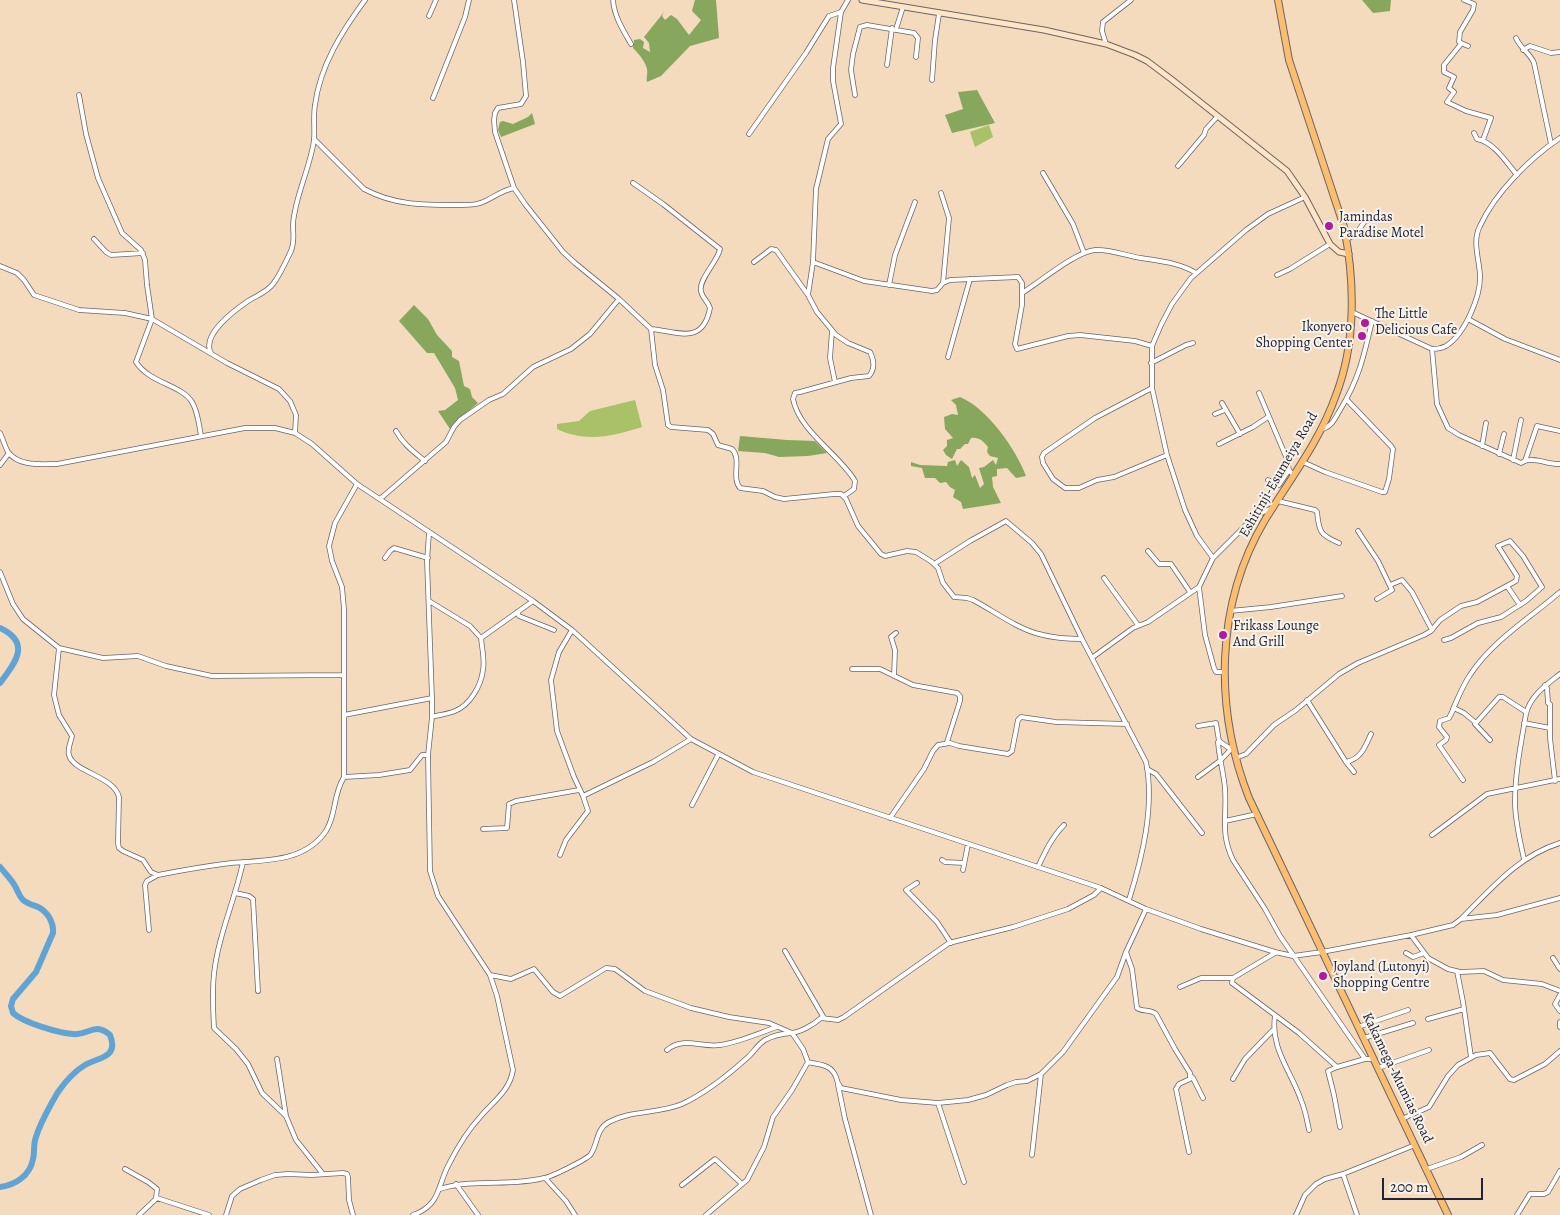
<!DOCTYPE html>
<html>
<head>
<meta charset="utf-8">
<style>
  body { margin:0 }
  #map { position:relative; width:1560px; height:1215px; overflow:hidden; background:#f4dbbe; font-family:Alegreya,serif }
  canvas { display:block }
  .scale { position:absolute; left:1382px; top:1178px; width:101px; height:22px; box-sizing:border-box; border:2px solid #22223b; border-top:0; padding-left:6px; font-size:15px; line-height:18px; white-space:nowrap; color:#22223b; -webkit-text-stroke:4px #f7f3e8; paint-order:stroke }
</style>
</head>
<body>
<div id="map">
<canvas width="1560" height="1215"></canvas>
<div class="scale">200 m</div>
</div>
<script>
const ctx = document.querySelector('canvas').getContext('2d');
ctx.lineJoin = 'round';
function paint(path, color) { ctx.fillStyle = color; ctx.fill(path, 'evenodd'); }
function trace(path, color, width, dash) { ctx.strokeStyle = color; ctx.lineWidth = width; ctx.lineCap = dash ? 'butt' : 'round'; ctx.setLineDash(dash || []); ctx.stroke(path); }
function drawText(font, color, halo, rows, align = 'center') {
  ctx.font = font + ' Alegreya,serif'; ctx.lineWidth = 4; ctx.setLineDash([]); ctx.textBaseline = 'middle'; ctx.strokeStyle = halo; ctx.fillStyle = color; for (const [text, x, y, turn = 0] of rows) {
    ctx.save(); ctx.translate(x, y); ctx.rotate((+turn || 0) * Math.PI / 180); ctx.textAlign = isNaN(turn) ? turn : align; if (halo) ctx.strokeText(text, 0, 0); ctx.fillText(text, 0, 0); ctx.restore();
  }
}
const green = new Path2D(`
  M989,125L993,137L975,147L970,132Z
  M635,400L642,427C613,436 586,443 557,429V424L579,421L590,411Z`);
const forest = new Path2D(`
  M695,0H716L719,38L690,46L661,76L647,82C646,77 648,74 647,69C645,61 639,54 633,48L634,40L640,39L644,42L643,48L650,52L649,43L644,37L664,12L662,16L665,20L671,15L677,19L689,35L701,20L692,11Z
  M1362,0H1391L1390,11L1373,13Z
  M977,90L995,123L952,133L945,115L963,109L958,92Z
  M532,113L535,124L501,137L498,130L500,122L503,121L513,124L528,117Z
  M414,305L428,319L437,335L452,351V357L459,361L464,386L470,389L472,397L478,403L454,423L450,429L438,411L445,410L458,400L455,388L434,353H427L399,321Z
  M960,397C987,408 1016,449 1026,476L1016,478L1007,468L997,469V476L992,477L993,487L1001,503L963,509L961,502L953,497L955,490L950,487L946,482L940,483L935,478H925L922,468L911,466V462L920,465L947,466L948,462L955,460L957,466L961,460L969,467L972,478L975,475L980,488L984,484L979,468L984,467L993,460L996,465L998,458L990,456L987,452L988,447C983,441 979,437 971,438L968,444H965L960,449H957L952,459L946,455L943,450L947,446V440L953,438L945,429L944,417L952,414L958,415L956,405L951,400Z
  M740,436L787,440L815,441L827,453L808,456L779,457L765,453L738,451Z`);
const river = new Path2D(`
  M0,628C32,643 15,663 0,683
  M0,867C5,873 12,880 15,886C18,891 19,896 23,900C28,904 33,905 38,907C48,912 54,923 53,933L36,972L13,999L11,1006L13,1013C24,1023 59,1033 73,1034C89,1036 94,1021 110,1035C119,1058 99,1057 85,1065C75,1071 65,1082 58,1092C50,1106 41,1121 36,1137C33,1144 35,1152 33,1159C30,1176 15,1185 0,1187`);
const street = new Path2D(`
  M514,0L523,62L526,96L521,104L498,108L495,113L494,120L495,132L514,188L525,204L563,252L575,263L619,299L651,329L655,365L663,390L668,425L671,427L708,430L713,434L718,445L732,449C742,459 731,478 740,488L763,491L775,497L784,499L834,494H841L846,499L858,526L881,554L885,556L907,551L916,552L932,562L938,568L943,583L954,597L967,598L973,600C994,611 1016,628 1039,634C1053,638 1068,639 1082,639
  M613,0C614,16 623,30 631,44
  M1464,0L1474,4L1473,10L1460,32L1459,42L1468,46
  M429,16L436,0
  M896,29L903,7
  M1516,38C1520,48 1530,53 1534,63L1551,144
  M1106,44L1102,31L1103,22L1131,0
  M1461,44L1444,65V72L1454,77L1449,88L1454,92L1447,102L1466,111L1491,118L1483,140
  M1523,50L1530,46L1551,53L1560,52
  M887,65L892,28
  M932,80L935,40L939,14
  M79,95L86,134L98,178L122,233L141,250L145,260L147,285L152,319L136,362C149,383 182,385 192,402C198,412 199,425 201,436
  M855,95L851,70L853,54L860,27L867,25L914,33L918,38L916,57
  M433,98L465,17L469,0
  M1474,133L1477,139C1494,142 1507,163 1517,175
  M749,134L806,53L829,16L841,12
  M314,139L364,189C394,205 422,205 456,205C464,205 474,206 483,202C495,197 500,191 514,188
  M1178,166L1204,135L1206,129L1218,116
  M1043,173L1073,224L1084,253
  M633,183L663,204L720,249C718,261 698,280 701,291C702,298 708,301 710,308C703,345 679,332 651,329
  M941,193L949,218L943,283
  M94,239L106,252L111,255L143,253
  M1347,239L1356,234L1367,218
  M754,262L771,249L776,250L808,295L817,312L836,335L848,343L870,352C874,360 875,369 869,376L851,378L800,392L795,393L793,399C799,431 840,455 855,481L854,489L844,496
  M813,262L864,281L932,291L937,290L943,283L950,280L1018,277L1022,283V305L1015,344L1017,349L1068,336L1080,335L1135,341L1152,346
  M0,266L17,273L24,280L34,295L79,310L125,313L152,319L227,363L279,389L290,401L296,415L295,433
  M1277,275L1290,269L1330,244
  M889,285L895,255L915,202
  M1022,293C1040,282 1075,252 1095,250C1111,249 1126,256 1141,258C1160,261 1180,263 1196,273
  M808,295L813,262L816,189L828,139L841,124L833,81V68L841,12L848,0
  M1352,312L1432,349C1437,349 1442,348 1446,346C1465,334 1481,296 1480,275C1479,258 1472,241 1480,226C1495,193 1530,158 1560,138
  M1468,319L1505,339L1560,360
  M832,331L830,358L835,382
  M1432,349L1437,404L1448,428L1459,435L1521,463L1525,461L1537,426L1560,431
  M211,353C201,335 235,310 248,301C256,296 267,292 273,284C280,275 286,261 291,251C295,241 293,234 293,225C293,218 295,212 296,206C301,184 311,162 314,140C315,128 313,117 315,105C320,66 342,31 365,0
  M948,357L970,279
  M1151,363L1186,345L1193,343
  M1152,388L1095,418L1044,453L1042,457L1043,463L1053,479L1065,488H1079L1097,480L1114,477L1167,455
  M1259,393L1287,459L1289,470L1294,476
  M1222,403L1240,434
  M1215,414L1225,410
  M1322,429C1332,427 1335,418 1340,410C1359,379 1364,356 1372,321
  M396,431C403,444 414,452 425,461
  M0,433C3,439 5,447 8,452C19,467 42,464 57,464L245,428H275L295,433L312,444L357,484L533,601L572,630L691,739L753,772L1101,888L1146,909L1201,929L1275,952L1293,956L1322,952L1411,935L1453,925L1461,919C1491,889 1518,856 1560,843
  M1219,444L1253,427L1268,417
  M1482,446L1486,423
  M1499,454L1504,434
  M1513,460L1521,420
  M1525,461C1535,457 1549,465 1560,464
  M1303,462L1325,472L1382,492H1385L1389,479L1393,449L1391,446L1347,400
  M0,465L9,453
  M1268,480L1279,485L1289,470
  M380,499L446,442L454,427L460,420L489,400L503,394L533,367L571,349L590,334L619,299
  M1278,501L1315,510L1317,512C1319,532 1320,535 1339,543
  M1358,531L1378,561L1392,590L1377,599
  M1148,551L1159,564H1171L1190,592
  M385,558L390,551L394,548L428,558
  M1213,558L1197,536L1185,510L1167,455L1152,388V346L1161,325L1172,304L1191,278L1246,230L1268,214L1305,197
  M934,564L970,541L1006,521L1032,543L1041,554L1082,639L1146,762C1155,807 1142,858 1129,900
  M0,572L13,604L23,619L59,648L103,658L138,656L166,666L212,676L343,675
  M1104,578L1138,625
  M1390,585L1402,580L1412,592L1432,630
  M1507,586L1520,605
  M429,601L470,626L481,638L533,601
  M1230,611L1271,607L1342,596
  M517,612L519,616L554,630
  M572,630L559,652L551,680L557,731L574,777L583,796L653,762L691,739
  M59,648L54,695L59,715L72,736C71,742 67,749 69,755C73,772 114,776 119,797L118,843L119,848L123,851L143,860L151,872L158,875C183,870 207,866 231,863C264,860 304,863 326,831C337,813 332,797 344,777V609L342,587L332,561L329,546L335,523L357,484
  M1093,657L1133,628L1148,622L1199,587
  M852,669H880L913,685L957,693L960,696V701L947,742
  M1224,672H1216L1214,668L1205,635L1199,587L1213,558L1255,516L1272,508
  M894,676L895,650L891,637L896,633
  M1545,685L1547,688L1548,703L1550,704V738L1555,781
  M1307,700L1346,762C1361,759 1365,747 1371,734
  M1453,709C1458,698 1463,685 1470,675C1492,641 1530,618 1560,592
  M344,715L432,698
  M432,717C439,715 448,714 455,711C470,705 481,686 483,670C485,660 482,649 481,638
  M1476,723L1499,697H1503L1526,712
  M1524,723L1550,728
  M1198,726L1216,723L1219,741
  M1233,747L1229,748L1219,741L1218,742C1219,758 1224,774 1225,789C1227,817 1220,833 1233,860L1265,909L1280,936L1365,1059H1373
  M1236,758L1246,754L1274,725L1296,710L1339,674L1358,663L1424,635L1431,631L1440,620L1461,606L1477,602L1516,581L1517,576L1498,546L1510,541L1523,556L1542,587L1526,601L1501,617L1478,623L1451,638L1444,640
  M1346,762L1354,772
  M1147,769L1156,774L1202,833
  M344,777L379,775L410,770L422,755H428
  M1198,777L1221,760L1233,747
  M1463,780L1439,745L1446,740L1447,737L1439,727L1440,721L1449,718L1454,708L1464,713L1476,723L1475,724L1490,740
  M692,805L718,755
  M890,818L924,769L933,751L938,745L950,743L959,746L1008,754L1012,751L1018,720L1021,717L1056,722L1127,724
  M1225,821L1257,814
  M483,829L507,828L509,804L516,801L579,790
  M1432,835L1487,794L1560,779
  M560,855L566,840L588,811L583,796
  M1524,859C1520,841 1515,821 1515,802C1515,773 1521,743 1526,714C1530,696 1546,685 1560,674
  M942,860L945,862L964,863
  M243,862C235,900 218,936 214,974C212,992 213,1010 214,1028L236,1049L248,1064L262,1093L286,1116L296,1140L323,1174
  M1038,867C1045,852 1052,837 1064,825
  M963,870L968,844
  M917,883L906,890L937,922L951,943
  M235,893L249,896L253,899L258,991
  M1461,919L1497,915L1560,898
  M149,930L145,885L147,881L156,876
  M1411,935L1428,958L1448,969L1460,972L1484,971L1503,980L1542,984L1560,991
  M785,951L824,1018
  M1126,952L1132,969L1137,1008C1142,1012 1150,1009 1156,1014L1175,1049L1190,1073V1079L1179,1084L1176,1089L1189,1152
  M1275,953L1233,978L1232,983L1299,1033L1337,1067L1328,1071L1334,1095L1340,1127
  M1406,953L1413,957L1424,953
  M1553,958L1560,969
  M1457,971L1463,1002L1471,1057
  M490,975L511,979L534,969L553,992L560,996L606,968L615,969L645,991L691,1008L729,1017L769,1023L792,1033L803,1049L808,1062L792,1090L773,1117L764,1147L747,1180L706,1215
  M1180,987L1201,978H1233
  M1560,995L1555,1004L1560,1011
  M1275,1016C1270,1048 1291,1071 1301,1100C1305,1109 1307,1120 1309,1130
  M1428,1019L1464,1009
  M1560,1022V1027
  M1358,1027L1408,1010
  M1364,1038L1413,1023
  M667,1050C683,1036 702,1048 720,1045C740,1042 759,1033 777,1027
  M277,1059L286,1116
  M808,1062C820,1065 831,1064 836,1077C837,1082 838,1084 841,1088L901,1100L938,1103L968,1100L986,1095L1007,1085L1016,1082L1027,1081L1041,1074L1063,1052L1117,977L1126,952L1146,909
  M1337,1067L1365,1059
  M1378,1068L1429,1050
  M1191,1076L1193,1078L1203,1098
  M1233,1079L1245,1059L1273,1030
  M838,1085L845,1119L871,1215
  M938,1103L964,1182
  M1402,1119L1429,1107L1448,1076L1458,1065L1476,1055L1490,1053L1510,1079L1514,1080L1545,1064L1560,1051
  M1032,1155L1041,1074
  M125,1169L148,1182L157,1189L156,1198
  M1427,1169L1461,1157L1482,1145
  M1343,1174L1357,1215
  M545,1178L566,1201L575,1215
  M456,1184L478,1215
  M682,1185L715,1159L742,1184
  M440,1189C474,1178 510,1187 544,1178C551,1177 588,1159 591,1154C598,1143 596,1129 609,1122C631,1110 658,1114 682,1104C706,1093 727,1076 747,1058C753,1053 758,1044 765,1040C774,1035 781,1034 791,1033C801,1032 813,1025 821,1018L838,1020L844,1017L949,943L1013,927L1068,909L1094,895L1101,888
  M139,1215L157,1198L209,1215
  M226,1215L232,1196L240,1189L261,1180L275,1175L288,1174L312,1175L343,1173L347,1174L348,1177L349,1200L353,1215
  M413,1215C441,1205 437,1186 449,1164C457,1148 469,1129 481,1116C494,1101 510,1090 513,1070L497,996L490,975L438,896L430,871L428,755L432,717V698L427,561L429,533
  M1296,1215L1305,1195L1316,1184L1325,1179L1343,1174L1415,1145
  M1517,1215L1530,1194H1544L1548,1192L1560,1171`);
const secondary = new Path2D(`
  M862,0L1044,30L1106,44L1135,55L1147,61L1171,79L1287,171L1305,197L1330,244L1339,252L1349,254`);
const highway = new Path2D(`
  M1278,0L1289,60L1344,227C1355,282 1356,343 1336,395C1320,441 1290,479 1265,520C1215,604 1214,709 1249,798L1448,1215`);
const markers = [
  [1329,226,5,"#b5179e"],
  [1365,323,5,"#b5179e"],
  [1362,336,5,"#b5179e"],
  [1223,635,5,"#b5179e"],
  [1323,976,5,"#b5179e"]
];
const poiNames = [
  ["Jamindas",1339,218],
  ["Paradise Motel",1339,234],
  ["The Little",1375,315],
  ["Delicious Cafe",1375,331],
  ["Ikonyero",1352,328,"right"],
  ["Shopping Center",1352,344,"right"],
  ["Frikass Lounge",1233,627],
  ["And Grill",1233,643],
  ["Joyland (Lutonyi)",1333,968],
  ["Shopping Centre",1333,984]
];
const streetNames = [
  ["Eshitinji-Esumeiya Road",1279,475,-60],
  ["Kakamega-Mumias Road",1397,1078,64]
];
paint(green, '#a9c167');
paint(forest, '#86a75c');
trace(river, '#5fa4d5', 6);
trace(street, '#6c6369', 5.5);
trace(secondary, '#6c6369', 7);
trace(highway, '#6c6369', 8);
trace(street, '#fff', 4);
trace(secondary, '#fde5c5', 5);
trace(highway, '#fbbe6e', 6);
for (const [x, y, r, color] of markers) { const dot = new Path2D(); dot.arc(x, y, r, 0, 2 * Math.PI); ctx.fillStyle = color; ctx.fill(dot); trace(dot, '#f7f3e8', 2); }
drawText('14px', '#22223b', '#f7f3e8', poiNames, 'left');
drawText('14px', '#22223b', '#f7f3e8', streetNames);
</script>
</body>
</html>
